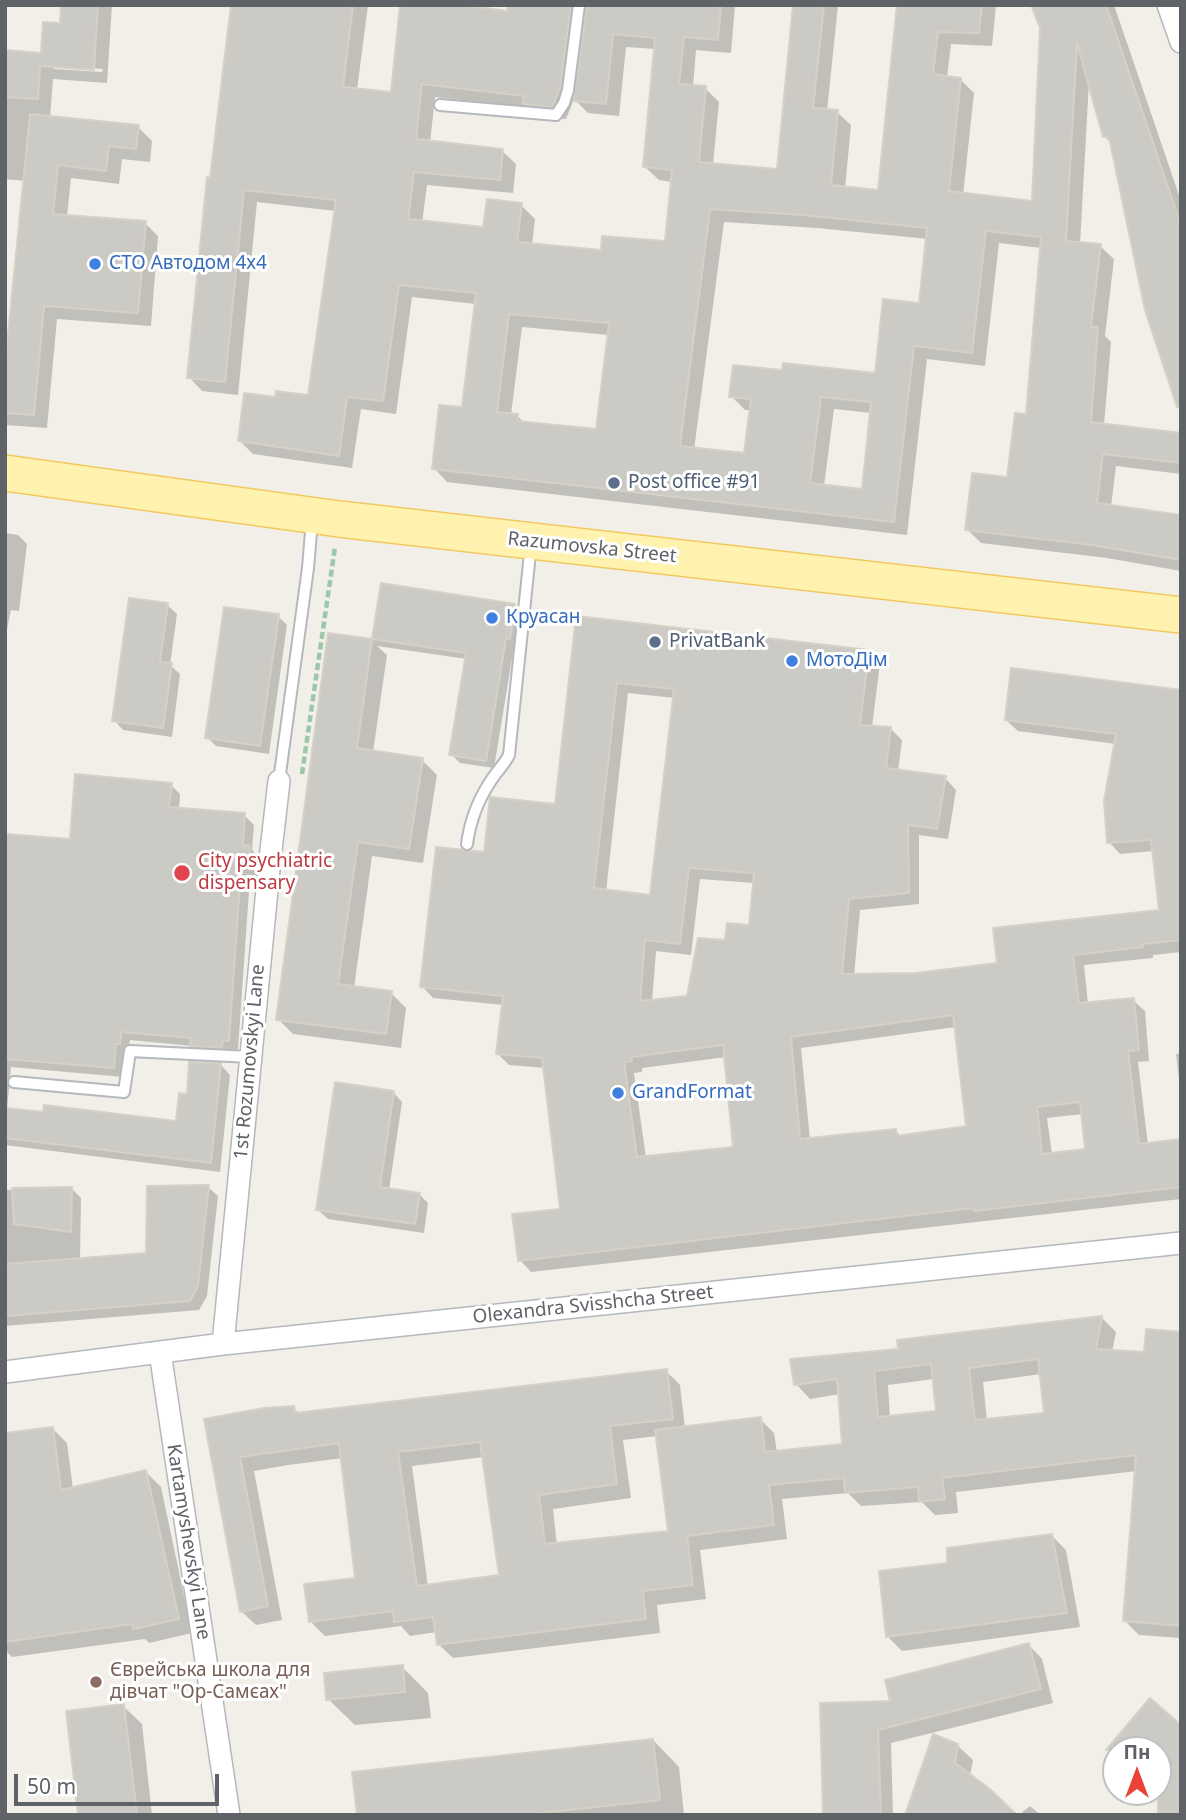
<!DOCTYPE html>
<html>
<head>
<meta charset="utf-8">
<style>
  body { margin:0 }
  #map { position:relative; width:1186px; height:1820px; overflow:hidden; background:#f1efe8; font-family:"Noto Sans",sans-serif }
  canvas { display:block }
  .frame { position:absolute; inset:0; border:7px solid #5f6368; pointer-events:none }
  .north { position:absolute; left:1102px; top:1736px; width:70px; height:70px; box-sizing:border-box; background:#fff; border:2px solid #bfc1c3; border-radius:50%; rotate:0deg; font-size:19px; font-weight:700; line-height:28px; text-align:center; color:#5f6368 }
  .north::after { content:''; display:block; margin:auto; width:24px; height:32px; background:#ea4335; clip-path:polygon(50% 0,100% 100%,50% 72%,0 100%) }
  .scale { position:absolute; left:14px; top:1774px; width:205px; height:32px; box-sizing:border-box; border:4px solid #5f6368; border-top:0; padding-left:9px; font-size:21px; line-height:24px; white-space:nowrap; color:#5f6368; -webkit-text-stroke:5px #fff; paint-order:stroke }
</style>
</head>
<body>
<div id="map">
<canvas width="1186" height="1820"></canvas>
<div class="frame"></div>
<div class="north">Пн</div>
<div class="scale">50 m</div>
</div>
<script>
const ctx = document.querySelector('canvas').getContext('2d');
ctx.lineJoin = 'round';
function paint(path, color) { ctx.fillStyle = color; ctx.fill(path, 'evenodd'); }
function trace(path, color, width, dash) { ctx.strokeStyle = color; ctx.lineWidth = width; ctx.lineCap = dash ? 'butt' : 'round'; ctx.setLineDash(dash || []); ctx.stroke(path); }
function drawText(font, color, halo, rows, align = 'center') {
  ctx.font = font + ' "Noto Sans",sans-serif'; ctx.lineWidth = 6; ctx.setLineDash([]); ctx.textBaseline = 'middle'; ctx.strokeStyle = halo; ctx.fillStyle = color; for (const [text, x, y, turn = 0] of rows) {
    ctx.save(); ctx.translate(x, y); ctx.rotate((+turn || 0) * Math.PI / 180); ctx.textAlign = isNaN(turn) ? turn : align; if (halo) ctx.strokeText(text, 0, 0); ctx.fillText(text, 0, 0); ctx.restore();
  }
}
const shadow = new Path2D(`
  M63,5H112L107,83L53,79L50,118L138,127L152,141L150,162L122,159L119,184L71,178L67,217L145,223L158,236L151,326L57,319L47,428L5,425V375L25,181L5,179V52L42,55L62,25ZM54,65L103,69L102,72L54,69Z
  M233,5H368L357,90L393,94L509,13V5H735L731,53L696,50L693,87L705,88L719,102L713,165L779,170L795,5H838L827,111L837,112L851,125L845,188L879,192L899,5H996L992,46L951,44L947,78L960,79L974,93L963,195L1034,203L1042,28L1033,5H1114L1181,201V408L1169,379L1113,145L1104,136L1089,82L1080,244L1100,246L1114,259L1105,336L1111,342L1104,425L1181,434V474L1116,466L1111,507L1181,516V571L1107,558L981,543L967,529L1009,479L1028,416L1041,248L999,243L985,366L927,359L907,535L447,482L434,468L463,409L476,304L412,297L396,414L361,409L352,468L253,454L240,441L276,399L309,397L336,211L257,202L238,395L202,391L189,377ZM626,47L656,49L645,167L659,180L672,182L667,243L602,252L532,246L535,219L521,205L485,229L422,223L427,185L513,193L516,164L502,151L430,143L435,97L529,108L538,117L566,119L574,99L588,113L619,116ZM724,222L817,228L928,239L920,305L876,375L783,372L731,396L745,410H751L746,455L694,450ZM522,327L609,335L597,431L525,423L517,416L511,415ZM834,409L872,413L863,491L824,486Z
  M5,533L18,535L27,544L19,611L11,610L5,639Z
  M382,585L514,606L523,614L518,646H514L494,768L460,763L451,754L467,659L377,646L387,655L373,752L422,760L437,775L423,863L372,856L354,988L391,993L406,1008L401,1048L293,1034L278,1019L330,635L374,640Z
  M167,605L177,614L170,665L180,674L172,737L123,730L114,720Z
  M278,616L287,625L269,754L216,746L207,737Z
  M578,618L869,652L880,663L872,727L891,729L902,740L898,771L945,778L956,790L948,839L919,835V904L860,910L854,976L916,975L999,964L1161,912L1154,851L1120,854L1109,842L1116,744L1018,731L1006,720L1181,692V952L1153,955V958L1084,965L1088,1004L1133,1000L1145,1011L1149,1061L1138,1062L1148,1145L1181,1140V1199L531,1272L520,1260L562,1211L545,1068L509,1065L498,1054L504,1005L433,998L422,986L485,854L557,806ZM628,693L675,698L652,897L606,892ZM700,879L754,883L750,927L727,942L689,998L652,1002L656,951L691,955ZM956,1027L967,1128L902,1137L895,1131L810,1140L801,1048ZM726,1057L734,1148L646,1158L634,1073L642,1072V1068ZM1083,1114L1087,1151L1052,1154L1047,1118Z
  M171,785L180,794L179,810L244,815L254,825L252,850L259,857L257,877H250L238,1049H232L231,1056L202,1055L192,1046L130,1040L123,1077L11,1067L7,1110L178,1123L189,1096L221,1065L230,1075L220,1172L5,1145V836L72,841Z
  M1181,1053V1096L1176,1054Z
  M393,1092L402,1102L389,1190L419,1194L428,1203L424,1233L328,1219L318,1210Z
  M208,1187L218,1196L207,1296L199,1310L5,1326V1190L72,1189L81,1198L80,1260L148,1255Z
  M1102,1318L1116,1332L1112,1352L1146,1354L1181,1334V1638L1139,1635L1124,1620L1137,1471L956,1492L958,1513L935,1515L922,1502L861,1506L848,1493L782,1499L787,1539L700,1550L706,1599L657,1605L660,1633L453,1658L438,1644L437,1632L410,1636L401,1626L325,1636L310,1621L357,1579L343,1458L288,1465L254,1471L282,1620L256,1625L241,1611L206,1420L294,1408L300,1415L666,1371L680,1385L685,1428L760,1419L774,1433L777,1452L844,1446L840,1394L810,1399L796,1384L900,1350ZM1041,1374L1046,1414L987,1421L983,1382ZM934,1379L938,1412L890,1417L888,1385ZM658,1436L670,1533L557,1545L553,1509L631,1498L623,1440ZM484,1457L501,1577L428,1587L412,1466Z
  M52,1428L67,1443L73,1489L146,1472L161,1487L192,1633L149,1643L145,1639L12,1657L5,1650V1435Z
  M1052,1536L1066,1550L1080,1627L902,1651L888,1637L949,1564Z
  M1029,1645L1042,1659L1053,1703L891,1743L893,1815H825L892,1703Z
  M402,1667L428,1693L431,1718L355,1725L328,1699Z
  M1150,1701L1169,1804L1155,1792H1158V1750H1116V1758L1108,1750Z
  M123,1706L142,1724L152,1815H80Z
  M653,1740L679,1767L684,1815H358Z
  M957,1745L973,1760L970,1776L906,1815Z
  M1030,1806L1041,1815H1019Z`);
const building = new Path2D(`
  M61,5H98L94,70L40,66L38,99L5,97V50L41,53L43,22L60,23Z
  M231,5H353L343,87L391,92L400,5H463L507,11L508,5H571L560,88L552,107L523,104L524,96L422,84L416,139L503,149L500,180L414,172L408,219L483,227L487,199L522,203L517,242L601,250L602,236L665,241L672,170L643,167L655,38L613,34L606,104L573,101L587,5H721L718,40L684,37L679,84L706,86L699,162L777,169L793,5H824L813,108L838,110L831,185L878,190L897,5H982L979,33L938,32L933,74L961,78L949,191L1032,201L1040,28L1031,5H1106L1181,225V406L1177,407L1145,310L1109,137H1103L1077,43L1066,241L1101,244L1091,327H1098L1091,422L1181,433V463L1103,454L1097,503L1181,515V560L1092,545L965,530L972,473L1007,477L1015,413L1026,414L1041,237L986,231L972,353L914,346L894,522L432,469L439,405L462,407L476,293L399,285L383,401L347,397L339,456L238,441L244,393L275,397L276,391L308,395L336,200L244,190L225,382L187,378L207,177L210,178ZM710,209L803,215L927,228L919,303L883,299L875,373L783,363L782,370L733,365L729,397L751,399L744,453L680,446ZM509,314L609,323L596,429L517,421L518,414L497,412ZM821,397L871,402L862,489L810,483Z
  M30,114L139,125L136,149L109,146L106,171L58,165L53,214L146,221L138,313L44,306L34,415L5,413V364Z
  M381,583L515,604L510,639L506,638L486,761L449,755L466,653L372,639Z
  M129,598L168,603L160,662L172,663L163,728L112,721Z
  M224,607L279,614L260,746L205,738Z
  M576,616L869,650L860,725L891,727L886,768L946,776L937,829L908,825L909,893L849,899L842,974L916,973L997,963L993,928L1159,910L1151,840L1107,843L1104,801L1116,734L1005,720L1011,668L1181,690V940L1142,944L1143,947L1073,955L1079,1003L1134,998L1139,1050L1128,1051L1139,1144L1181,1139V1187L974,1211V1208L518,1261L512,1214L560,1209L542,1058L496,1054L503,996L420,987L436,847L484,852L490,797L555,804ZM617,683L674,689L650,895L594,888ZM689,868L754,873L749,925L727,923L725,940L698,938L687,996L640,1001L645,940L680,944ZM953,1015L966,1126L897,1136L896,1129L800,1139L791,1037ZM723,1045L733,1147L637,1157L624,1062L632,1061L631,1057ZM1080,1102L1085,1149L1042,1154L1037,1107Z
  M328,633L372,639L357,748L423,758L409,849L358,842L338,984L392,991L386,1034L276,1020Z
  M75,774L172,783L169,807L245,813L243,845L250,846L248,868H241L229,1041L223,1040L222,1048L190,1046L191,1038L121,1032L120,1044H116L114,1068L5,1059V834L70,839Z
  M189,1062L221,1063L211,1163L5,1138V1108L43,1112L44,1105L176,1121L179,1093L187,1094Z
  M335,1082L394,1091L380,1187L420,1193L415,1224L316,1210Z
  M209,1185L198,1286L190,1301L5,1316V1264L146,1253L147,1186Z
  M72,1187L71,1232L14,1224L12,1188Z
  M1102,1316L1096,1349L1144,1352L1146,1329L1181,1332V1626L1123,1621L1136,1455L942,1478L945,1499L919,1502L918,1487L845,1493L844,1478L769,1485L774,1525L687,1536L693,1585L643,1591L646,1619L437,1645L433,1617L394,1622L393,1611L309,1622L304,1584L355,1578L339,1443L240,1457L268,1606L240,1612L204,1419L264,1408L294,1406L295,1413L667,1369L673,1419L610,1426L617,1484L539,1495L545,1544L668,1531L655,1430L761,1417L765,1452L842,1444L837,1379L794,1385L790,1359L898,1349L897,1340ZM1038,1359L1044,1413L975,1420L969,1368ZM931,1364L936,1411L878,1417L874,1371ZM480,1442L499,1575L417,1586L398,1452Z
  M53,1427L61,1490L146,1470L179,1619L133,1629L132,1624L5,1642V1433Z
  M1052,1534L1067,1613L886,1637L879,1571L947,1563V1548Z
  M1029,1643L1041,1689L878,1730L881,1815H823L820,1703L890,1701L885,1680Z
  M403,1665L405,1692L326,1700L324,1673Z
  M1150,1698L1181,1725V1815H1158V1750H1106Z
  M124,1704L137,1815H78L66,1711Z
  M933,1734L958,1744L955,1763L990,1789L1017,1815H905Z
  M653,1739L660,1800L522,1815H357L352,1772Z`);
const path = new Path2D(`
  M302,774L335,547`);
const lane = new Path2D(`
  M440,105L556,115L564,103L568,90L579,5
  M279,781L308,568L312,520
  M467,844C470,821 477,802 490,782C496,772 504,765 509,755L531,544
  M14,1082L124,1092L130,1051L251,1057`);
const street = new Path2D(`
  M1168,5L1181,42
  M223,1344L270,859L279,781
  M160,1352L229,1815
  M5,1372L223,1344L1181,1243`);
const primary = new Path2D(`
  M5,473L339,519L1181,615`);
const markers = [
  [95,264,7,"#3f7fe0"],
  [614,483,7,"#5c6f8a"],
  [492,618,7,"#3f7fe0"],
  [655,642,7,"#5c6f8a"],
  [792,661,7,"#3f7fe0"],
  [182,873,9,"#e0444e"],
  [618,1093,7,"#3f7fe0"],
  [96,1682,7,"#8d6e63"]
];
const shopNames = [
  ["СТО Автодом 4х4",109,264],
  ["Круасан",506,618],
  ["МотоДім",806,661],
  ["GrandFormat",632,1093]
];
const serviceNames = [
  ["Post office #91",628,483],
  ["PrivatBank",669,642]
];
const streetNames = [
  ["Razumovska Street",592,548,6],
  ["1st Rozumovskyi Lane",250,1062,-85],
  ["Olexandra Svisshcha Street",593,1305,-6],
  ["Kartamyshevskyi Lane",188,1542,81]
];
const healthNames = [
  ["City psychiatric",198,862],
  ["dispensary",198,884]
];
const educationNames = [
  ["Єврейська школа для",110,1671],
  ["дівчат \"Ор-Самєах\"",110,1693]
];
paint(shadow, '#0003');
paint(building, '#cccac5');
trace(building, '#d6d1c6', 2);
trace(lane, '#b5b8bc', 14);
trace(street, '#b5b8bc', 24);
trace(primary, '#f2c960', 38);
trace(path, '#9cc7a9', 4.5, [7, 3.5]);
trace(lane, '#fff', 10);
trace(street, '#fff', 21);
trace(primary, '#fff2af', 35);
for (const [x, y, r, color] of markers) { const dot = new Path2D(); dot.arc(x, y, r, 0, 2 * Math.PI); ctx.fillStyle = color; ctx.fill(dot); trace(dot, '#fff', 2.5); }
drawText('19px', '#366cbe', '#fff', shopNames, 'left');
drawText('19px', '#4e5e75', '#fff', serviceNames, 'left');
drawText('19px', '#5f6368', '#fff', streetNames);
drawText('19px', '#be3a42', '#fff', healthNames, 'left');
drawText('19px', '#785e54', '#fff', educationNames, 'left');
</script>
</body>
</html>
